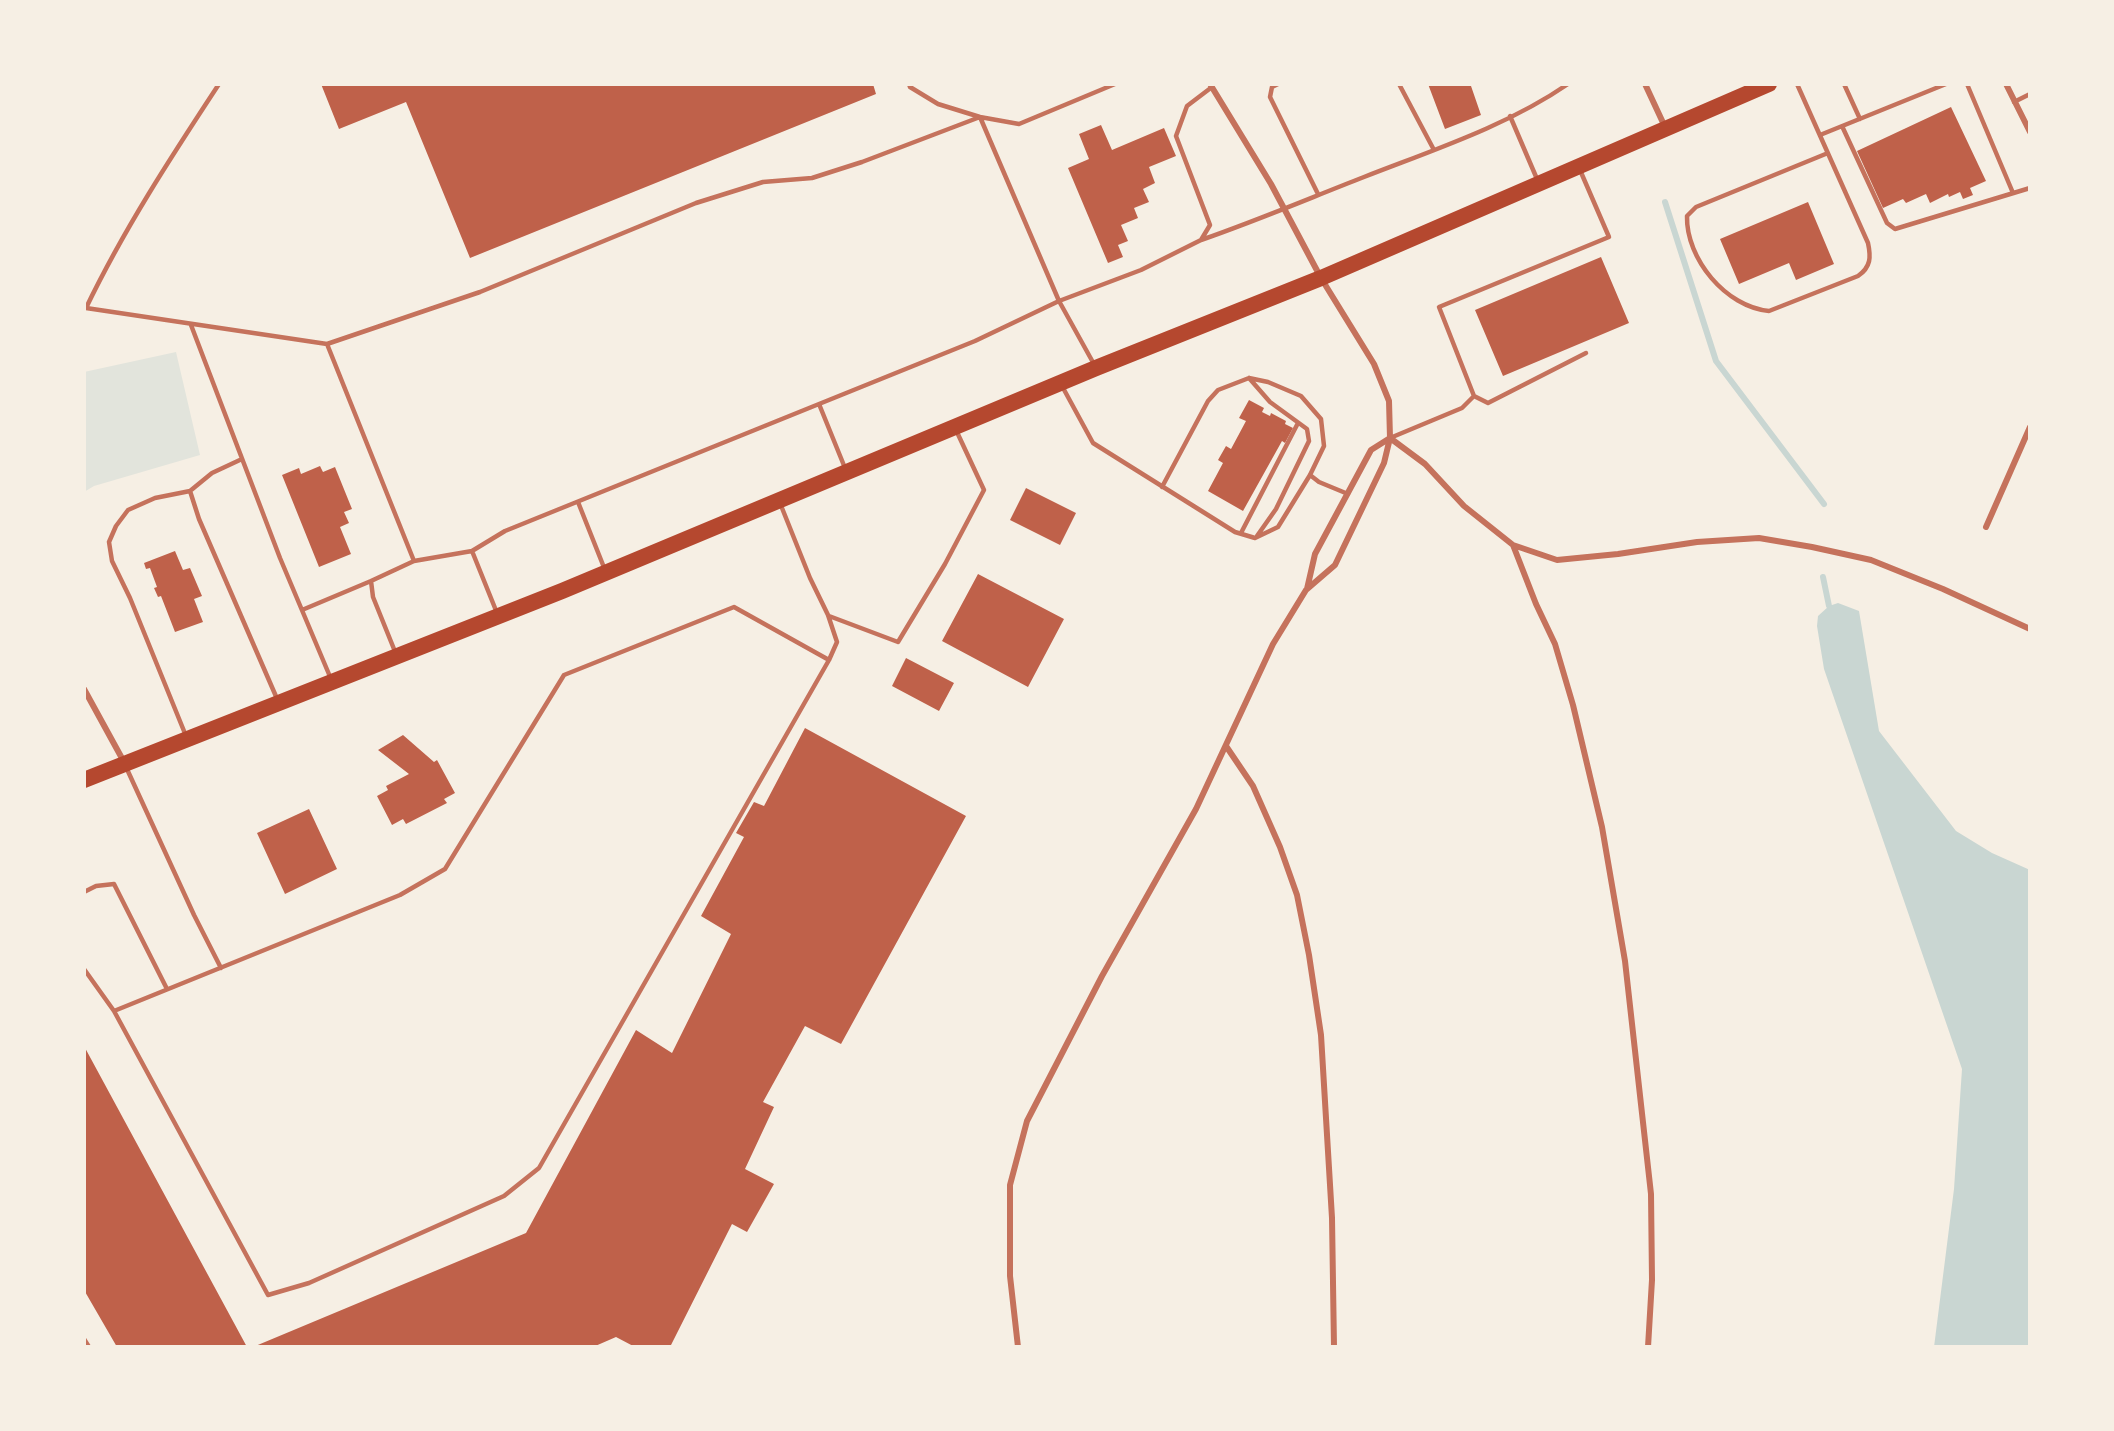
<!DOCTYPE html>
<html>
<head>
<meta charset="utf-8">
<style>
  body { margin:0 }
  #map { position:relative; width:2114px; height:1431px; overflow:hidden; background:#f6efe4; font-family:Barlow,sans-serif }
  canvas { display:block }
  .frame { position:absolute; inset:0; border:86px solid #f6efe4; pointer-events:none }
</style>
</head>
<body>
<div id="map">
<canvas width="2114" height="1431"></canvas>
<div class="frame"></div>
</div>
<script>
const ctx = document.querySelector('canvas').getContext('2d');
ctx.lineJoin = 'round';
function paint(path, color) { ctx.fillStyle = color; ctx.fill(path, 'evenodd'); }
function trace(path, color, width, dash) { ctx.strokeStyle = color; ctx.lineWidth = width; ctx.lineCap = dash ? 'butt' : 'round'; ctx.setLineDash(dash || []); ctx.stroke(path); }
const green = new Path2D(`
  M176,352L200,455L94,486L84,492V372Z`);
const water = new Path2D(`
  M1838,603L1859,611L1879,731L1956,831L1992,853L2030,870V1347H1934L1954,1189L1962,1069L1824,669L1817,626L1818,616L1829,606Z`);
const stream = new Path2D(`
  M1665,202L1716,361L1824,504
  M1823,577L1829,606`);
const building = new Path2D(`
  M321,84H873L876,94L470,258L406,102L339,129Z
  M1428,84H1476L1471,86L1481,115L1445,129Z
  M1951,107L1986,181L1970,188L1973,195L1963,199L1960,192L1949,197L1948,194L1930,203L1926,194L1906,203L1903,199L1883,208L1857,151Z
  M1101,125L1112,150L1164,128L1176,156L1149,167L1155,183L1143,189L1149,202L1134,208L1138,218L1121,225L1128,241L1118,245L1123,257L1108,263L1068,168L1089,159L1079,134Z
  M1808,202L1834,264L1796,280L1789,263L1739,284L1720,239Z
  M1601,257L1629,323L1503,376L1475,310Z
  M1249,400L1264,408L1262,412L1270,416L1271,413L1286,421L1285,424L1293,428L1285,443L1282,441L1243,511L1208,491L1223,463L1218,460L1226,446L1231,449L1246,421L1239,418Z
  M320,466L323,472L335,467L352,509L344,512L349,523L340,527L351,554L319,567L282,475L299,468L301,474Z
  M1026,488L1076,513L1060,545L1010,520Z
  M175,551L183,570L190,568L202,596L194,599L203,622L175,632L161,596L158,597L154,588L157,587L150,568L146,569L144,563Z
  M978,574L1064,619L1028,687L942,641Z
  M906,658L954,683L939,711L892,686Z
  M805,728L966,816L841,1044L805,1026L763,1102L774,1107L745,1169L774,1184L747,1232L732,1224L670,1347H635L616,1337L593,1347H253L526,1233L636,1030L672,1053L731,934L701,916L744,837L736,833L754,802L764,806Z
  M403,735L434,762L437,760L455,793L444,799L447,803L406,824L403,819L392,825L377,796L388,790L386,786L409,774L378,750Z
  M309,809L337,869L285,894L257,833Z
  M84,1046L247,1347H117L84,1290Z`);
const service = new Path2D(`
  M909,84L910,87L938,104L980,117L1019,124L1115,84
  M1278,84L1272,87L1270,97L1318,194
  M1399,84L1434,150
  M1797,84L1868,243C1871,257 1871,267 1858,276L1769,311C1726,307 1686,259 1687,216L1696,207L1828,153
  M1844,84L1860,119
  M1967,84L2013,193
  M2014,102L2030,94
  M1510,116L1537,179
  M1842,126L1887,223L1895,229L2030,188
  M1820,135L1946,84
  M1201,240C1256,221 1310,198 1364,177C1433,150 1507,126 1568,84
  M86,308L327,344L414,561L472,551L497,613
  M86,308C124,229 171,157 219,84
  M191,325L280,558L331,679
  M327,344L480,292L696,203L763,182L812,178L862,162L980,117L1059,301L975,341L819,404
  M1095,366L1059,301L1141,270L1201,240L1210,225L1176,136L1187,106L1212,87
  M1249,378L1270,402L1307,429L1309,441L1276,509L1257,536
  M1062,386L1093,443L1235,532L1255,538L1278,527L1310,475L1324,446L1321,419L1301,396L1268,382L1249,378L1218,390L1208,401L1162,487
  M1474,396L1488,403L1586,353
  M1390,438L1462,408L1474,396L1439,307L1609,237L1580,170
  M242,459L212,473L190,491L199,519L278,701
  M1310,475L1319,482L1348,494
  M578,502L605,570
  M1241,533L1298,423
  M472,551L505,531L819,404L845,468
  M302,610L371,581
  M829,616L898,642L945,564L984,490L956,430
  M396,654L373,597L371,581L414,561
  M186,736L130,598L112,561L109,542L116,526L128,510L155,498L190,491
  M126,767L194,915L221,968
  M84,892L96,886L114,884L167,989
  M84,969L114,1011L400,895L445,869L564,675L734,607L829,660L837,642L828,615L810,578L780,503
  M114,1011L268,1295L309,1283L504,1196L539,1168L829,660
  M84,1339L89,1347`);
const minor = new Path2D(`
  M1645,84L1665,127
  M2006,84L2030,132
  M1390,438L1425,464L1464,506L1513,545L1557,560L1618,554L1697,542L1759,538L1812,547L1871,560L1943,589L2030,629
  M1986,527L2030,427
  M1513,545L1536,604L1555,644L1573,705L1602,827L1625,961L1651,1194L1652,1280L1648,1347
  M1307,589L1315,554L1371,450L1390,438
  M84,689L124,762
  M1226,746L1253,786L1280,847L1297,895L1309,955L1321,1035L1332,1218L1334,1347
  M1018,1347L1010,1276V1185L1027,1121L1102,976L1196,809L1273,644L1306,590L1335,565L1384,463L1390,438L1389,401L1374,364L1321,278L1271,184L1210,84`);
const trunk = new Path2D(`
  M84,780L562,591L1096,368L1321,278L1769,84`);
paint(green, '#e2e4dc');
paint(water, '#c9d6d2');
trace(stream, '#c9d6d2', 6);
paint(building, '#bf614a');
trace(service, '#c5725c', 4.5);
trace(minor, '#c5725c', 6);
trace(trunk, '#b5482f', 16);
</script>
</body>
</html>
